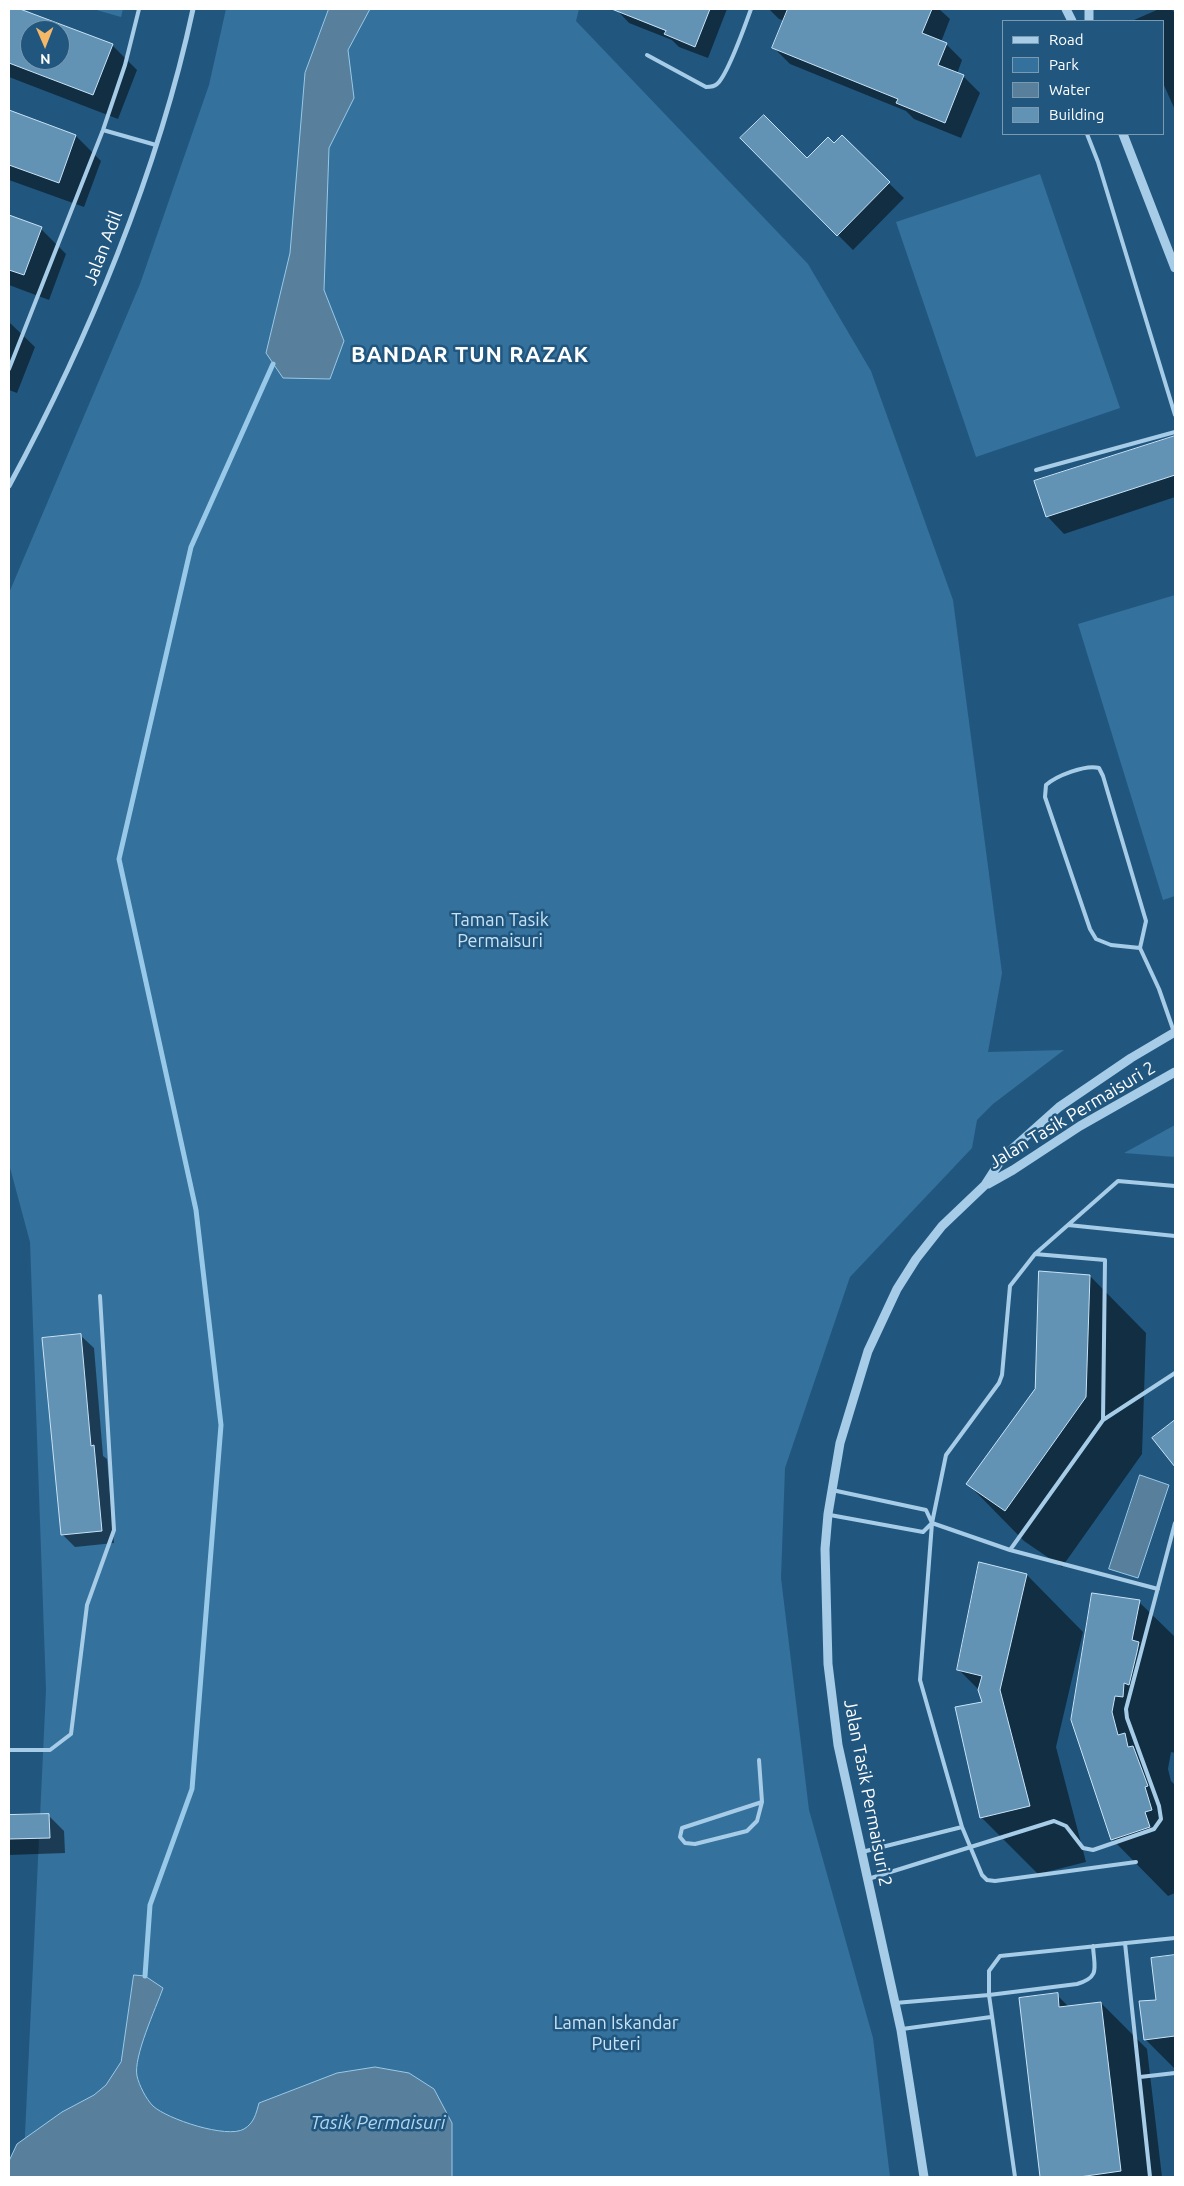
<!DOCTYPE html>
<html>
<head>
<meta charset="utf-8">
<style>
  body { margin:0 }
  #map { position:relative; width:1184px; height:2186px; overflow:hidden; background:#21577f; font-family:Ubuntu,sans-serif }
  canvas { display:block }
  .frame { position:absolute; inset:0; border:10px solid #fff; pointer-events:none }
  .legend { position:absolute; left:1002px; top:20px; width:162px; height:115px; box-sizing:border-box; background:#21577f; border:1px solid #7a9ab2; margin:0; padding:6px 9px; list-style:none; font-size:15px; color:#fff }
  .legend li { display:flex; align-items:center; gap:10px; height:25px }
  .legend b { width:25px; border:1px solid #7a9ab2 }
  .north { position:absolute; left:20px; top:20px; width:50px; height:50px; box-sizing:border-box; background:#21577f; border:1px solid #7a9ab2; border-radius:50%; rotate:179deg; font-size:14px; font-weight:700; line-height:20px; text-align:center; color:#fff }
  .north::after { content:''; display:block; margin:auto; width:18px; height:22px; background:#f4b867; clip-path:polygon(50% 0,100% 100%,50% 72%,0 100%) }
</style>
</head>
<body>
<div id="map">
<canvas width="1184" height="2186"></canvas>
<div class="frame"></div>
<ul class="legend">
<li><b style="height:6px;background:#a6cce7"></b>Road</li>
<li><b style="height:14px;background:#34719d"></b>Park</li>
<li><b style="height:14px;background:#587f9c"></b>Water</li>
<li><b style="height:14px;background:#6292b4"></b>Building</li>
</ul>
<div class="north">N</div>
</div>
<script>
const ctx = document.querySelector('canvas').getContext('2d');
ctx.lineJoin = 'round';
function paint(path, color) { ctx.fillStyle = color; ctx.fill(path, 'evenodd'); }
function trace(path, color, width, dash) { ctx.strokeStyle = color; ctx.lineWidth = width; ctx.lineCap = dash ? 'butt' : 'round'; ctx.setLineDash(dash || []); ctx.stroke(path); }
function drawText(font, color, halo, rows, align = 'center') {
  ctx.font = font + ' Ubuntu,sans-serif'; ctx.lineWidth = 5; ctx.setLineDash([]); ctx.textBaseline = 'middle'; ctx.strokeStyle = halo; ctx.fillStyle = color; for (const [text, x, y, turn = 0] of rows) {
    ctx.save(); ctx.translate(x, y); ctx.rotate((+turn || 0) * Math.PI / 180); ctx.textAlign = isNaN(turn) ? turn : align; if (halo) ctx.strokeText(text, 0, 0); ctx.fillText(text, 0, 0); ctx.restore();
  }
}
const green = new Path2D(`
  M93,9H123L121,17Z
  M226,9H579L576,21L808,264L871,371L953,600L1002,973L988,1052L1064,1050L993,1104L977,1120L972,1148L850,1277L785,1468L781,1578L809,1810L873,2038L890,2177H23L46,1690L30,1242L9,1164V593L140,284L209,85Z
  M1040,174L1120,408L976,457L896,222Z
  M1175,595V896L1163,900L1078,624Z
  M1175,1125V1157L1124,1153Z`);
const water = new Path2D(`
  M329,9H370L348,50L354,98L329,148L324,290L344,341L330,379L283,378L266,353L290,253L305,73Z
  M1140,1475L1169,1485L1138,1578L1109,1569Z
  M134,1975L145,1976L163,1988C156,2008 133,2057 137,2076C139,2085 146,2099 153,2106C167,2119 227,2139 244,2129C254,2123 256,2114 259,2103L337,2073L375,2067L409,2073L434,2089L452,2123V2177H9V2161L17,2144L62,2112L94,2095L106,2085L121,2062Z`);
const shadow = new Path2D(`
  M9,9H16L112,45L137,70L118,119L9,77ZM30,30H60V60H30Z
  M617,9H727L708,58L679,47L672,40L629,23L617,10Z
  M769,9H939L950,19L941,42L946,44L962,60L957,74L963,76L980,93L961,138L914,119L906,111L790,64L774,48L785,21L779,19Z
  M1159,9H1171L1175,13V110L1163,83V21L1134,20Z
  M9,111L76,136L101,161L84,207L9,180Z
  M842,137L904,198L853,250L741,138L807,159L834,145Z
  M9,217L41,229L66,254L49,300L9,285Z
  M9,322L35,347L17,393L9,390Z
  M1175,437V497L1064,534L1048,517L1036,482Z
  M1090,1276L1146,1333L1142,1454L1062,1567L1024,1541L968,1484L1037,1390Z
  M81,1336L94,1348L103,1456L107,1459L114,1543L75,1547L62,1534Z
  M980,1563L1027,1575L1083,1632L1056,1747L1086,1862L1038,1874L981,1817L983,1703L979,1690L959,1670Z
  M1139,1602L1175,1637V1753L1171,1752L1168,1769L1171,1781L1175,1785V1893L1168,1896L1112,1839L1072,1720Z
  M48,1815L64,1831L65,1853L9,1855V1816Z
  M1175,1956V2069L1145,2039L1158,2001L1153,1959Z
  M1057,1995L1069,2007L1101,2003L1147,2049L1162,2177H1041L1021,1999Z`);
const stream = new Path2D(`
  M145,1976L150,1905L192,1789L221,1425L196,1210L119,859L191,547L273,364`);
const building = new Path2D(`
  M9,9H20L113,44L93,95L9,63ZM30,30H60V60H30Z
  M612,9H710L695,47L664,34L666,31Z
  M788,9H932L922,33L947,43L938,65L964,75L945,123L896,103L898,99L772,48Z
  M9,110L76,135L59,183L9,165Z
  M764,115L807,158L828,137L834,143L842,135L890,182L837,236L740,138Z
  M9,215L42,227L24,275L9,270Z
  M1175,436V475L1046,517L1034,481Z
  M1039,1271L1090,1275L1086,1397L1005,1511L966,1484L1035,1389Z
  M81,1334L91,1446L94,1445L102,1531L61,1535L42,1338Z
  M1175,1420V1467L1152,1438Z
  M979,1562L1027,1574L1000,1690L1030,1806L980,1818L955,1707L982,1702L978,1690L982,1676L957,1670Z
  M1092,1593L1140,1600L1132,1640L1139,1642L1137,1652L1129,1685L1124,1683L1123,1697L1115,1696L1112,1712L1118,1735L1125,1733L1128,1747L1133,1746L1148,1786L1145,1787L1152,1810L1145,1812L1150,1827L1111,1840L1071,1720Z
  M49,1814L50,1838L9,1839V1815Z
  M1175,1955V2036L1144,2040L1139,2001L1156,2000L1151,1958Z
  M1058,1993L1059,2007L1101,2002L1121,2171L1079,2177H1040L1019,1998Z`);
const service = new Path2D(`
  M647,55L706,87C710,87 714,87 717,84C727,76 746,23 751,9
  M103,130L156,145
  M1087,134L1098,162L1175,415
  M9,369L103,130L125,65L139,9
  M1036,470L1175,432
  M1140,948L1111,945L1096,939L1090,929L1045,797L1046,785C1056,776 1086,764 1099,768L1103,776L1146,921L1140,948L1159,989L1174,1032
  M1068,1225L1175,1236
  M1103,1420L1175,1373
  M832,1490L926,1510L932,1523L1010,1550L1158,1589
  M830,1515L923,1532L932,1523
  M1010,1550L1103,1420L1105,1260L1035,1254
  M9,1750H50L71,1734L87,1605L114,1530L100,1296
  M759,1760L762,1802L757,1821L747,1831L695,1844L685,1843L680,1837L682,1828L762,1802
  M862,1852L962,1827
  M1136,1862L995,1881L987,1880L982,1875L962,1827L920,1680L932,1523L946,1455L999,1383L1002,1375L1010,1286L1035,1254L1118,1181L1175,1186
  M868,1879L1054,1821L1066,1826L1083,1848L1093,1850L1154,1829L1161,1819L1159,1806L1127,1718L1126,1709L1175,1523
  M1125,1943L1150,2177
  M895,2003L989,1995L1077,1984C1101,1977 1094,1967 1093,1946
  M902,2029L991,2017
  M1140,2077L1175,2073
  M1015,2177L989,1995V1971L1000,1956L1175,1938`);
const minor = new Path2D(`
  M9,486C88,340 158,172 193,9`);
const tertiary = new Path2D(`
  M1066,9L1072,21
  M1089,9V21
  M1123,134L1175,268
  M988,1184L1013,1170L1080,1126L1175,1072
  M924,2177L901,2030L838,1745L828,1664L825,1549L828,1514L840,1443L868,1351L897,1289L916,1259L942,1226L985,1185L1003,1157L1059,1107L1131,1058L1175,1032`);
const streetNames = [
  ["Jalan Adil",103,248,-69],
  ["Jalan Tasik Permaisuri 2",1072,1115,-31],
  ["Jalan Tasik Permaisuri 2",868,1793,79]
];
const parkNames = [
  ["Taman Tasik",500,920],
  ["Permaisuri",500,941],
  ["Laman Iskandar",616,2023],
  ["Puteri",616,2044]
];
const waterNames = [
  ["Tasik Permaisuri",378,2123]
];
const districtNames = [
  ["BANDAR TUN RAZAK",470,355]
];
paint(green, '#34719d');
paint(water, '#587f9c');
trace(water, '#99c9e8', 1);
paint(shadow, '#0007');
trace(stream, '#99c9e8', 5);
paint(building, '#6292b4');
trace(building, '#c9e3f6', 1);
trace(service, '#a6cce7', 4);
trace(minor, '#a6cce7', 5);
trace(tertiary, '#a6cce7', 9);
drawText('18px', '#fff', '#21577f', streetNames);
drawText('18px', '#c9e3f6', '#21577f', parkNames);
drawText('italic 19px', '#b1d6ef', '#21577f', waterNames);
ctx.letterSpacing = '1px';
drawText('bold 22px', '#fff', '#21577f', districtNames);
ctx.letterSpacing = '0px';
</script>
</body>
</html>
